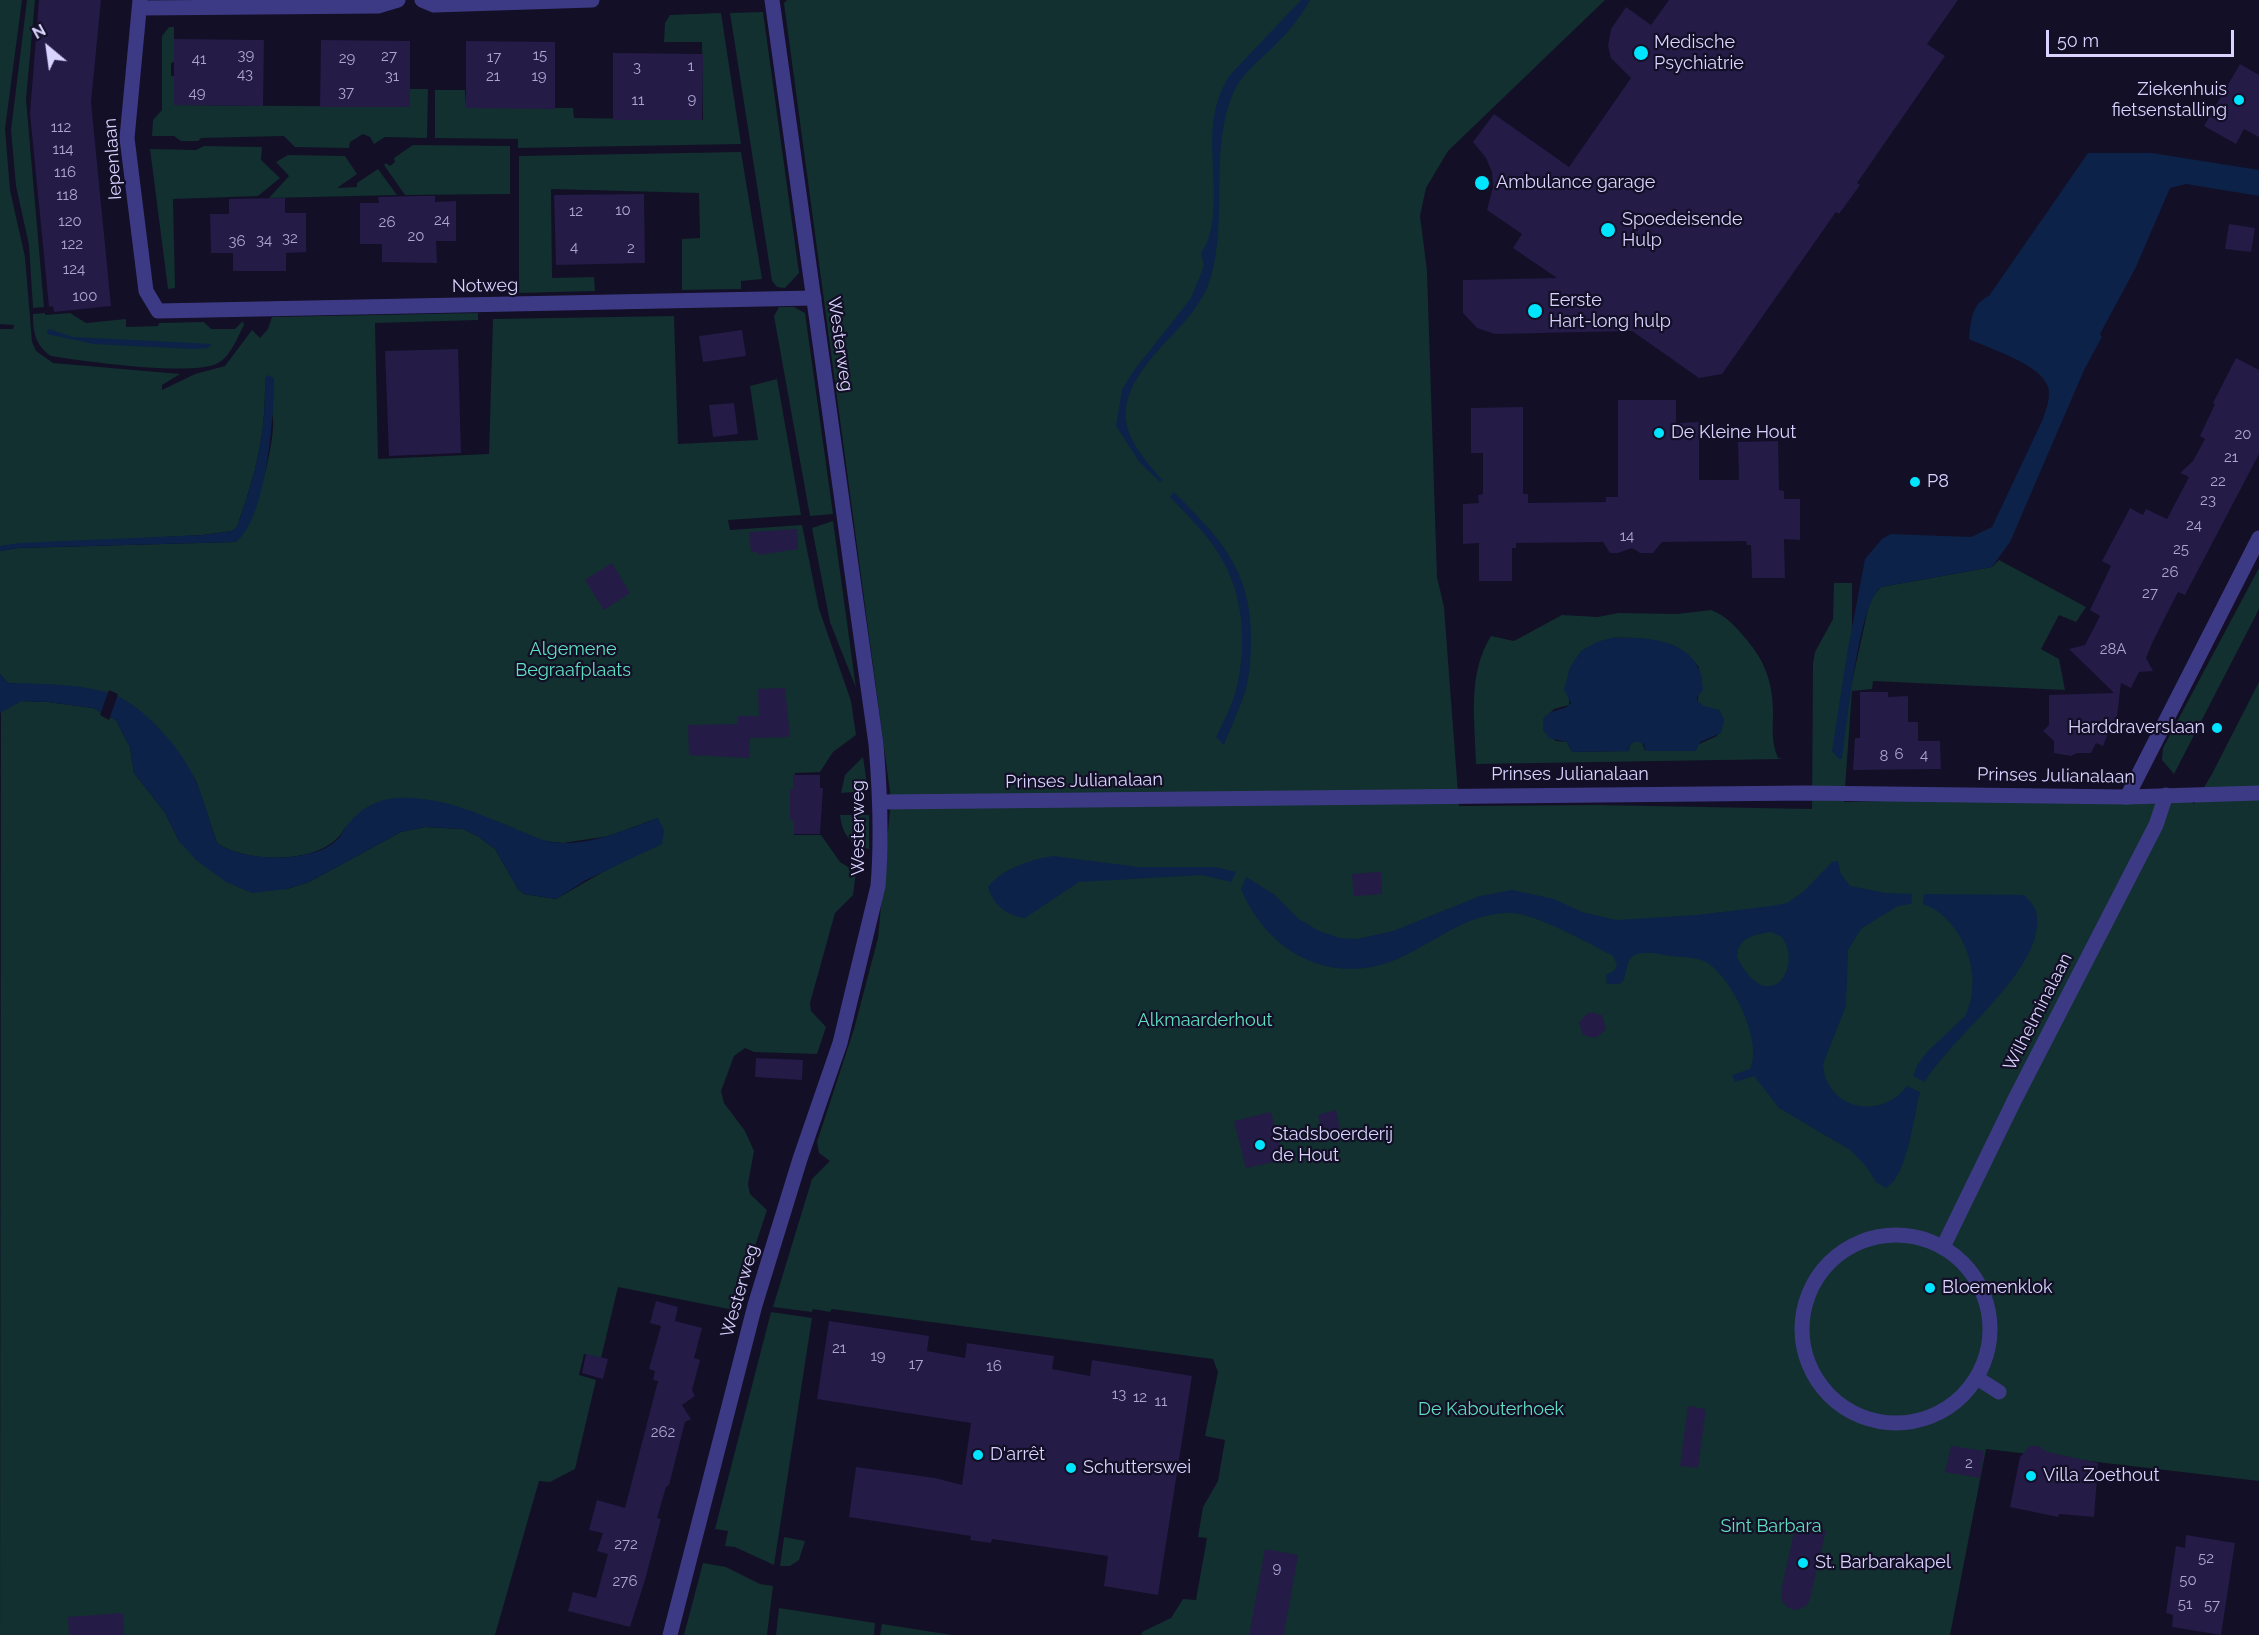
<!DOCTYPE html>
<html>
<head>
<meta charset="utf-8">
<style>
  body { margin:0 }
  #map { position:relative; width:2259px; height:1635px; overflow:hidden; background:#130f26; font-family:Raleway,sans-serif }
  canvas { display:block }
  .north { position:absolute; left:18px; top:18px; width:60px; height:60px; -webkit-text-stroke:4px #130f26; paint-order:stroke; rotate:331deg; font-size:16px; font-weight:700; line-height:24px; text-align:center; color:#d9d4ff }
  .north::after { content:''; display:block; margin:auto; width:21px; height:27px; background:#d9d4ff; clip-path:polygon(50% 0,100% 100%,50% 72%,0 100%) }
  .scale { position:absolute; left:2046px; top:30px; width:188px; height:27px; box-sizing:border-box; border:3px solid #d9d4ff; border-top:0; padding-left:8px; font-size:18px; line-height:21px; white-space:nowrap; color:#d9d4ff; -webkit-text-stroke:4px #130f26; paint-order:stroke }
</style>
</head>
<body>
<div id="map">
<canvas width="2259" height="1635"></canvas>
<div class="north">N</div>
<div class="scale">50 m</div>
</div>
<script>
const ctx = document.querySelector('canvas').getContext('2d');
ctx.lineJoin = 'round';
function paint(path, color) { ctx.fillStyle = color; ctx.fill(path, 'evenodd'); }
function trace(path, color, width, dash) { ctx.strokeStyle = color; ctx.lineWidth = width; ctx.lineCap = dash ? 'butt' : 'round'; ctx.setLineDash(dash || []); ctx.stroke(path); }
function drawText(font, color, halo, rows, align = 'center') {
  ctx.font = font + ' Raleway,sans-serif'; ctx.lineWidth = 4.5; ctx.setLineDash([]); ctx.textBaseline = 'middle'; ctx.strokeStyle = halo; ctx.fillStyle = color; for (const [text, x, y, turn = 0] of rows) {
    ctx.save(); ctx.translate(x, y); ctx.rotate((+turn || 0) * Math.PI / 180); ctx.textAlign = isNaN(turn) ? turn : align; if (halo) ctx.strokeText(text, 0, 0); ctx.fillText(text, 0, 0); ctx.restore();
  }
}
const green = new Path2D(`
  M0,0H22L5,129L10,190L25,257L32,342L36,351L53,363L180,374L162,385V390L195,374L225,366L252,330L260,338L268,329L272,317L478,313V320L375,323L378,459L489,454L493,319L674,316L678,444L758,440L750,386L777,379L801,515L728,520L730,530L802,525L819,609L851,701L856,735L833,752L820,772L795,773L794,835H821L840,862L856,872L853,895L835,913L810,1003L811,1011L826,1027L817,1054L754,1052L745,1048L734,1056L721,1091L724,1103L745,1131L754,1151L748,1184L750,1194L767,1210L734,1310L618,1287L601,1358L584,1354L579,1375L596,1380L575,1469L550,1482L539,1481L495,1635H0L1,711L21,701L48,702L93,708L116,720L130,747L134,773L164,811L179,841L287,889L309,882L401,832L425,827L463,829L479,837L495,849L518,889L524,894L556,899L608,869L658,818L609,836L563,843L544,841L449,804L344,829C326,865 246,864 217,843L196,781L175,749L116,696L85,689L8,683L0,674V551L18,548L235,542C254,530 275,443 273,420C272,406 268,392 265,378C266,436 256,473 237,527L232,531L203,535L0,546V329H13L14,325L0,324Z
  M27,0H35L26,99L44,307L33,308L29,245L16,186L11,130Z
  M787,0H1605L1448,151L1426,188L1420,216L1427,271L1437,577L1444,607L1459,806L1598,805L1812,809L1813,664L1815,652L1833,619L1834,583H1852V682L1870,600L1881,587L1992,567L1999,560L2086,607L2076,622L2059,615L2041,649L2059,659L2065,690L1873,681L1872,689L1852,691L1844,802L2183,794L2194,804L2212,774L2259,682V1481L1986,1449L1950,1635H1141L1142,1632L1171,1618L1183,1599L1196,1600L1207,1538L1198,1537L1203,1507L1218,1481L1225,1440L1205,1436L1218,1372L1213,1359L832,1309L830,1312L813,1309L812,1312L773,1307L812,1179L830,1161L819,1153L817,1142L854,1029L878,938L891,799L784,3Z
  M763,12L799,273L785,288L777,287L772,281L730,13Z
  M721,13L741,144L518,148V139L435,138V90H465L466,108H573L574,118L703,120L702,42H664L665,23L670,15Z
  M169,27H174V62L171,63V76H174V105L409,107L410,89H428L427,138L385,137L374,144L370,137L363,134L350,142L349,148L295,147L284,136L201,138L198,141H181L174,136H152L153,120L162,110V36Z
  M413,145L510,146V194L405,195L384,165L386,163L390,166L395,162L394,158Z
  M204,146L262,147L261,160L280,178L258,196L173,199L175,288L168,289L150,149L196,150Z
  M741,152L762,279L741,281V289L682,290V239L700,238L699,193L551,189L552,278L594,277L595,291L519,293V156Z
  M288,155L345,156L357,174L337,188L357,187V183L378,169L397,195L269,198L289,176L276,162Z
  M779,307H794L805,313L833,514L810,516L774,316Z
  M45,313V315L70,313L86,323L126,319V327L158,326L159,323L204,322L211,329H235L243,321L244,325C237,338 231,356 218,363C194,377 82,361 51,356C35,345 33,332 33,314Z
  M833,521L856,688L830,622L812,528Z
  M2259,568V609L2174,774L2162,760L2163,748Z
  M1711,610C1727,616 1735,626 1746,639C1765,661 1773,683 1773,712C1773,728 1771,742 1778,758L1783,759L1476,764C1475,721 1467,674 1491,636L1514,641L1562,615L1598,617L1618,613L1677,614ZM1611,638C1644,637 1677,640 1699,667L1698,702L1704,707L1719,710L1724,720L1717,736L1697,745L1645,751L1642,742L1635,741L1630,745L1629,751L1572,752L1567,742L1556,741L1544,731L1543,720L1554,709L1569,705V696Z
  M863,757L868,791L841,793L845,775Z
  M840,815H869V849C850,846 842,833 840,815Z
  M771,1312L812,1318L774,1565L735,1547L725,1546L728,1531L715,1529Z
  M784,1537L805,1541L799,1560L790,1566H780Z
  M703,1563L726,1567L760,1584L773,1586L767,1635H684Z
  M779,1608L875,1623L874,1635H776Z
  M882,1624L952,1635H880Z`);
const water = new Path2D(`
  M1301,0H1310C1302,14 1292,28 1280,40C1266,55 1243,72 1234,91C1208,149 1229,218 1210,280C1194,329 1134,356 1126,409C1122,435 1146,461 1162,480L1160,482L1140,463L1116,426L1122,390L1132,373L1191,298L1204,266L1201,253C1223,225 1209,160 1213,124C1215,107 1220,91 1229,76Z
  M2088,153H2152L2259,170V196L2186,184L2170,188L2136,267L2100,334L2102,337L2085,368L2010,542L1992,567L1881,587C1858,604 1847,727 1842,759H1839L1832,751L1847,654L1865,559L1882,539L1891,534L1971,537L1992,527L2043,419C2046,409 2051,398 2048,387C2041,364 1990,349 1969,339C1971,321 1971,304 1989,296Z
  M48,329L73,337L212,344L208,348L193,349L94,344L47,334Z
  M268,375L274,378C274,413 267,522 235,542L18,548L0,551V546L19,543L203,535L232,531L237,527C256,473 266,436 265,378Z
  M1174,492C1220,538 1251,570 1251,638C1251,654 1250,673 1246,689C1240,708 1231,727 1224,745L1216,737C1224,721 1233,704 1237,686C1246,647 1244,601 1225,565C1212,539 1190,518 1170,497Z
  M1611,638C1639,637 1683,637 1698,667C1702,673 1702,683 1703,690L1697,697L1698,702L1704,706L1719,710L1724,720L1721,733L1700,742L1696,751H1645L1644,744L1635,741L1630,745L1629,751L1572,752L1567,742L1549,738L1543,729V720C1550,707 1563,713 1571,703L1564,690L1570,667L1581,651L1597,642Z
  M0,674L8,683C42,684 85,683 117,696C147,709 184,752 196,782C205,802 210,823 217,843C243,862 314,864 338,839C341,836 343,831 345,828C357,811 374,800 395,798C435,795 473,811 509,826C526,833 542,842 561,843C594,844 628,829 658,818L664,830L662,844L586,880L556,899L524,894L518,889L495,849L479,837L463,829L425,827L401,832L309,882L287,889L252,893L226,882L196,860L179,841L164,811L134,773L130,747L116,720L93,708L48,702L21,701L0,713Z
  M1053,856L1138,867H1215L1236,872L1231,882L1202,875L1079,882L1025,918C1006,916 993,904 988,887C1002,869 1031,859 1053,856Z
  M1838,861L1841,874L1850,886L1886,893L1912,894L1911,904L1898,906L1862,928L1848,950L1846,1006L1823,1064C1826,1110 1881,1121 1907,1086L1920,1092C1914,1116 1907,1177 1886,1188L1876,1182L1865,1165L1850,1150L1779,1108L1754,1076L1735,1082L1732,1075L1750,1069C1764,1042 1731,976 1706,962C1696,957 1681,957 1670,956C1659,954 1643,950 1633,956C1626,961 1627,974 1623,981L1619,984H1607L1606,975L1615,970L1617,964L1612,955C1587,943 1533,911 1507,913C1468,914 1439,939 1404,956C1336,989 1269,956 1241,889L1246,877L1275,895L1299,919L1319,931L1340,938L1357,939L1393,931L1480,896L1512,890L1554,899L1582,912L1616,920L1697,915L1771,906L1787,903L1803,892L1832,862ZM1771,932L1782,937C1804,968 1768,1019 1737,957C1738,937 1754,935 1771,932Z
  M1924,894L2024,895C2031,902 2037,908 2037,918C2042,971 1951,1037 1925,1082L1913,1076L1918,1064L1927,1052L1965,1016C1985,979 1964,918 1923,904Z`);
const pier = new Path2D(`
  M109,690L118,694L109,720L100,715Z`);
const building = new Path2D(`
  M39,0H101L91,102L111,306L54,312L53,306L49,307L30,113Z
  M1669,0H1958L1927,44L1945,56L1857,183L1860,185L1839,214L1836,212L1722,374L1699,378L1632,331L1495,334L1477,328L1463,313V280L1557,278L1513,248L1522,234L1487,210L1493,187L1492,172L1486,158L1473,142L1494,114L1569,167L1631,78L1611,58L1608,46L1611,29L1626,7L1651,25Z
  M174,39L264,40L263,106L174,105Z
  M321,40L410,41V107H320Z
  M466,41L555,42V109L466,108Z
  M613,53L703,54L702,120H613Z
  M2240,64L2259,75V137L2244,129L2236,144L2204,126Z
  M644,194L645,263L556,265L554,195Z
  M418,196H435V202L456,201V241H436L437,263L382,262V244H360V203H379L378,197Z
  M285,198V213H306V252L286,253V271H233V253H211L210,214H229V199Z
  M2229,224L2255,228L2251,252L2225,249Z
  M742,330L746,356L703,362L699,336Z
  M458,349L461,453L389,456L385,351Z
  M2236,358L2259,370V454L2185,595L2178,592L2153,641L2146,658L2153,671L2139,672L2131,688L2121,683L2116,725L2109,732L2103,746L2096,743L2091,753H2077L2071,756L2054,753V741L2043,731L2049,725V695L2114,693L2069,649L2085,645L2100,616L2090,610L2111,566L2102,561L2130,508L2143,515L2146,509L2167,519L2189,477L2180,473L2193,461L2205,439L2200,436L2215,404L2213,403Z
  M1618,400H1676V423L1699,422V480H1739L1738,442L1778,441L1779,490L1784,491V499H1800V540L1784,539L1785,578H1752L1751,545H1747L1746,541L1662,542L1653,553H1640L1632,548L1618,553H1610L1603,542L1516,543V548H1512V581H1479V543L1463,544V504L1479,503L1478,495L1483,494V453H1471V408L1523,407V494H1528V503L1606,502V497H1618Z
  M734,403L738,434L713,437L709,405Z
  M797,529L798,549L758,555L757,552H751L749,532Z
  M612,563L630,593L604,610L585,580Z
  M785,688L790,737L750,738L749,758L689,755L688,725L738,724V716H759L758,689Z
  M1860,692H1888V697L1908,696V722H1918V741H1940L1941,769L1853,770L1855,738H1860Z
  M793,775H820V788H823L820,834H794V820H790V789H793Z
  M1381,872L1382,894L1354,896L1352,874Z
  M1589,1012L1602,1015L1606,1029L1596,1038L1583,1035L1579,1022Z
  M756,1058L803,1060L802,1080L755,1077Z
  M1336,1110L1341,1134L1324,1137L1318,1115Z
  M1271,1112L1283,1160L1246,1168L1234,1121Z
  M656,1301L678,1307L675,1321L702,1328L694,1358L700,1360L692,1390L695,1396L682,1405L691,1419L685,1422L669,1485L666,1487L657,1518L661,1519L645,1580L630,1627L568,1611L573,1592L596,1598L608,1554L597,1551L603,1533L589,1530L597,1500L625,1508L658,1381L653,1380L655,1371L649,1369L661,1326L650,1323Z
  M829,1321L929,1336L927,1351L965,1358L967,1343L1054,1356L1052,1369L1090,1376L1092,1360L1192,1376L1158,1595L1104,1586L1108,1556L992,1539L991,1543L970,1540L971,1536L849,1517L856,1467L935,1478L962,1485L971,1423L817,1399Z
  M586,1354L608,1359L603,1379L582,1373Z
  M1688,1406L1706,1409L1698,1468L1680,1466Z
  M1951,1446L1984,1451L1980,1478L1945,1472Z
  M2030,1446H2039L2047,1452L2098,1463L2094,1517L2059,1514L2058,1517L2010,1507L2020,1457Z
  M1796,1523L1826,1530L1810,1599L1806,1606L1797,1610L1788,1608L1782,1601L1781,1592Z
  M2186,1535L2235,1543L2221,1635L2172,1627L2173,1615L2166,1613L2176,1546L2185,1548Z
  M1265,1549L1298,1555L1284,1635H1249Z
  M123,1613L124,1635H69L68,1617Z`);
const minor = new Path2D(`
  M140,0L127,138L146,291L158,311L814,298
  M422,0L434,5L592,0
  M140,8L378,6L398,0
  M2127,797L2259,538
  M1802 1329a94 94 0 1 1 188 0a94 94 0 1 1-188 0Z
  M1943,1247L2015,1099L2156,825L2166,795
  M1977,1378L1999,1392`);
const tertiary = new Path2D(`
  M881,802L1806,793L2127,797L2259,793
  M670,1635L755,1305L800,1159L840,1043L878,886C882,839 880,792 876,744L772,0`);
const markers = [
  [1641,53,8,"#00e5ff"],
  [2239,100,6,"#00e5ff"],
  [1482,183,8,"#00e5ff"],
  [1608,230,8,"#00e5ff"],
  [1535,311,8,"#00e5ff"],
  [1659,433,6,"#00e5ff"],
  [1915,482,6,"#00e5ff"],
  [2217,728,6,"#00e5ff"],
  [1260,1145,6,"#00e5ff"],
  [1930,1288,6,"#00e5ff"],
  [978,1455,6,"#00e5ff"],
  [1071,1468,6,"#00e5ff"],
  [2031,1476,6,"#00e5ff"],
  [1803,1563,6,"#00e5ff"]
];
const numberNames = [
  ["39",246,55],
  ["15",540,55],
  ["27",389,56],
  ["17",494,57],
  ["29",347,58],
  ["41",199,59],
  ["1",691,66],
  ["3",637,67],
  ["43",245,74],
  ["31",392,76],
  ["21",493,76],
  ["19",539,76],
  ["37",346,92],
  ["49",197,93],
  ["9",692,99],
  ["11",638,100],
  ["112",61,127],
  ["114",63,149],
  ["116",65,172],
  ["118",67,195],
  ["10",623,210],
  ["12",576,211],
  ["24",442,220],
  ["120",70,221],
  ["26",387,222],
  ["20",416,236],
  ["32",290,238],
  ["34",264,240],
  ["36",237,241],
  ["122",72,244],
  ["4",574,247],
  ["2",631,248],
  ["124",74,269],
  ["100",85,296],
  ["20",2243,434],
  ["21",2231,457],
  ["22",2218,481],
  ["23",2208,500],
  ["24",2194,525],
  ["14",1627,536],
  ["25",2181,549],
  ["26",2170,572],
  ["27",2150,593],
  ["28A",2113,649],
  ["6",1899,754],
  ["4",1924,755],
  ["8",1884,756],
  ["21",839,1348],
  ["19",878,1356],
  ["17",916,1364],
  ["16",994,1366],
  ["13",1119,1394],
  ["12",1140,1397],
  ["11",1161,1401],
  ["262",663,1432],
  ["2",1969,1463],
  ["272",626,1544],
  ["52",2206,1558],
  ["9",1277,1568],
  ["50",2188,1580],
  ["276",625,1581],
  ["51",2185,1604],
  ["57",2212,1605]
];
const poiNames = [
  ["Medische",1654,43],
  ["Psychiatrie",1654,64],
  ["Ziekenhuis",2227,90,"right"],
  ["fietsenstalling",2227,111,"right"],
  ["Ambulance garage",1496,183],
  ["Spoedeisende",1622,220],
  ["Hulp",1622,241],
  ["Eerste",1549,301],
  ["Hart-long hulp",1549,322],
  ["De Kleine Hout",1671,433],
  ["P8",1927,482],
  ["Harddraverslaan",2205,728,"right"],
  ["Stadsboerderij",1272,1135],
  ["de Hout",1272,1156],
  ["Bloemenklok",1942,1288],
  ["D'arrêt",990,1455],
  ["Schutterswei",1083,1468],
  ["Villa Zoethout",2043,1476],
  ["St. Barbarakapel",1815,1563]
];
const streetNames = [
  ["Iepenlaan",113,159,-94],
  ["Notweg",485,286,-1],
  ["Westerweg",840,344,82],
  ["Prinses Julianalaan",1570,775],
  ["Prinses Julianalaan",2056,776,1],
  ["Prinses Julianalaan",1084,781,-1],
  ["Westerweg",859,828,-90],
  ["Wilhelminalaan",2038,1012,-63],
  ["Westerweg",740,1291,-74]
];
const parkNames = [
  ["Algemene",573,650],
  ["Begraafplaats",573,671],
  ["Alkmaarderhout",1205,1021],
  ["De Kabouterhoek",1491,1410],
  ["Sint Barbara",1771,1527]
];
paint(green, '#12302f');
paint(water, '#0c2248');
paint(pier, '#130f26');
paint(building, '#241b47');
trace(minor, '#3d3a85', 15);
trace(tertiary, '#3d3a85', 15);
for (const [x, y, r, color] of markers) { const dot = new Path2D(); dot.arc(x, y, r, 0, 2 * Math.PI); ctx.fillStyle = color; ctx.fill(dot); trace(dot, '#130f26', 2); }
drawText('15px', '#aca6d1', null, numberNames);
drawText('18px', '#d9d4ff', '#130f26', poiNames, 'left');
drawText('18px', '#d9d4ff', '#130f26', streetNames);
drawText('18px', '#5fe0c0', '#130f26', parkNames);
</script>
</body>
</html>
